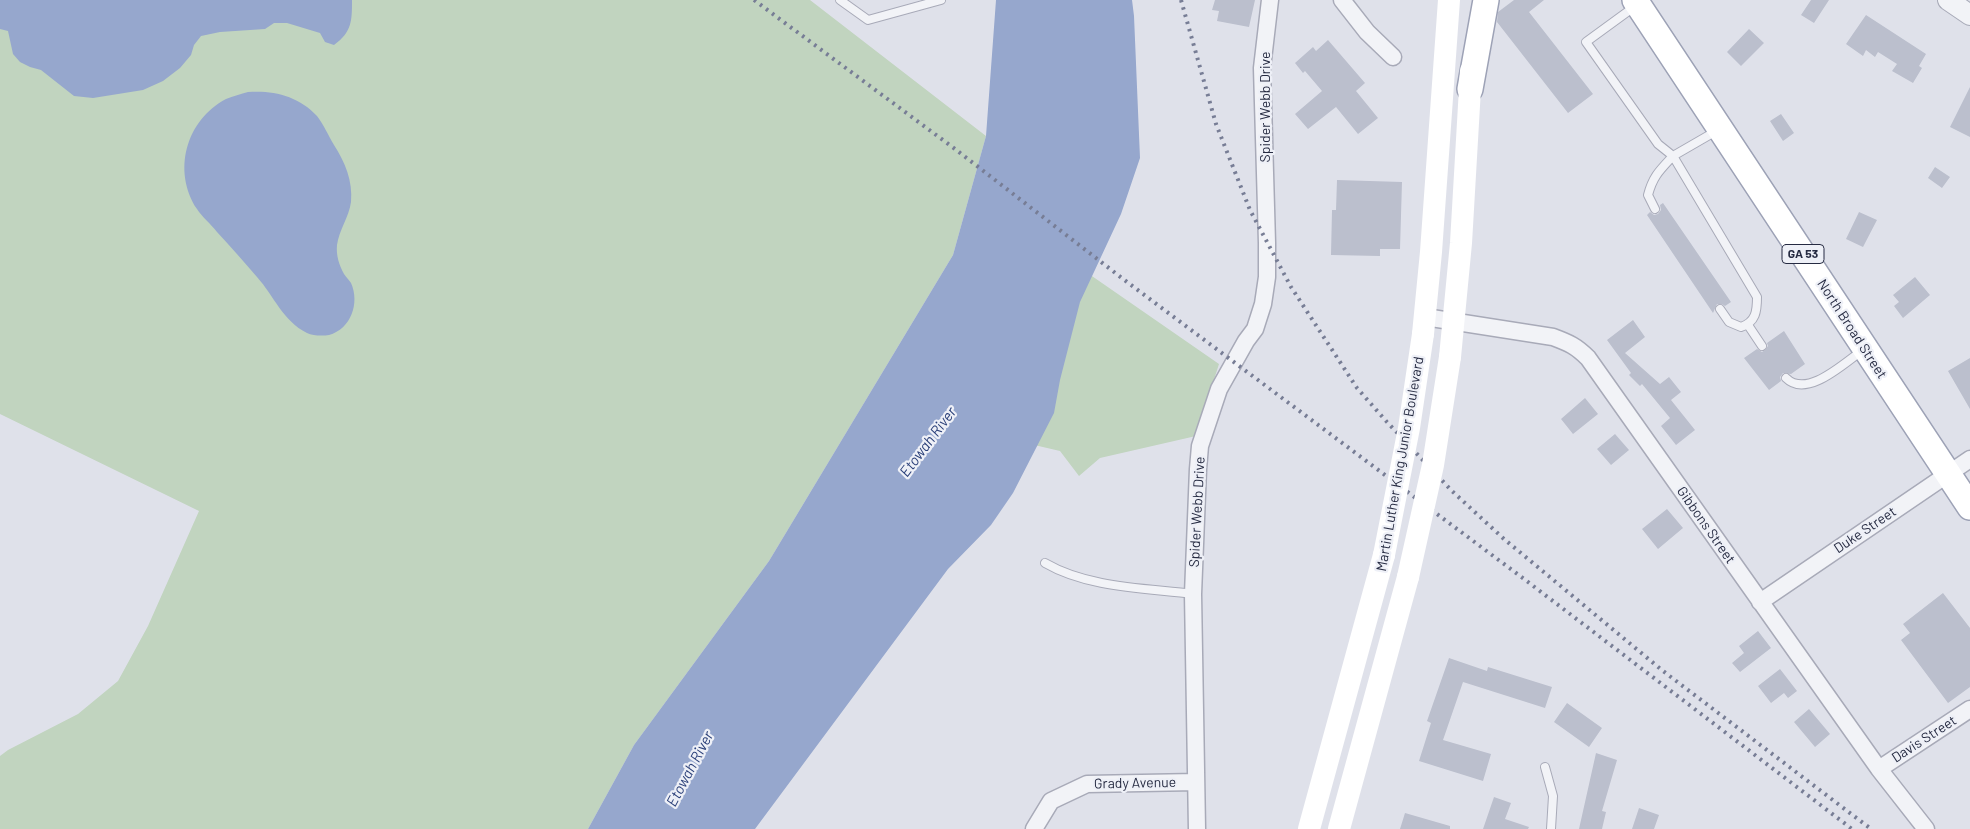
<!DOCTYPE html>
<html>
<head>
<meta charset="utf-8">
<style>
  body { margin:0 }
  canvas { display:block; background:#dfe1ea }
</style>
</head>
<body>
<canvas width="1970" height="829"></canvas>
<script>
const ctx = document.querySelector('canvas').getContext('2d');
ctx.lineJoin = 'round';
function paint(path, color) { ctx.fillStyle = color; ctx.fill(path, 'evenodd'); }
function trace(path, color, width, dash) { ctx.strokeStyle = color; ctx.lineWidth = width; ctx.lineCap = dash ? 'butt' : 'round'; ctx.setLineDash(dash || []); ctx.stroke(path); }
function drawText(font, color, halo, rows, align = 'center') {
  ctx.font = font + ' Barlow,sans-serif'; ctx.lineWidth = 4.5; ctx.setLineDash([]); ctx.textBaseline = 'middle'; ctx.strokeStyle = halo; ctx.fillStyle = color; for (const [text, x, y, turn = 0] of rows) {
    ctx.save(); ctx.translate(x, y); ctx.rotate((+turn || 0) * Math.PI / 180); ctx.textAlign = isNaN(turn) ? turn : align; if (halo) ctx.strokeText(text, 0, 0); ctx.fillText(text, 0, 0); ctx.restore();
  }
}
const green = new Path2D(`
  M0,0H810L986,136L953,255L769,561L634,745L588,829H0V756L8,750L78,714L118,681L148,626L199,511L0,414Z
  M1089,274L1219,364L1196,436L1100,458L1079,476L1060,451L1030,444Z`);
const water = new Path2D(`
  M0,0H352C352,21 352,32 334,45L325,42L320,33L287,23H274L265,29L220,32L201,36L194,45L191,55L180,68L163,81L143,90L93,98L74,96L41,70L30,67L20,62L13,54L8,31L0,29Z
  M996,0H1132L1134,16L1140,158L1121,214L1080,302L1060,380L1054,413L1013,493L991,525L948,569L755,829H588L634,745L769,561L953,255L986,136Z
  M248,92C273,90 299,96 317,116C324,125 328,135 334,145C345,162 353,181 351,202C349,217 339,230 337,245C336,255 339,265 344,274C346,277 349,280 351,283C360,303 351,329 329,335C323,336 313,336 307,333C283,321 274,296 257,277C244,262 231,247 217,232C211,224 202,217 197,209C172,171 186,120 226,99C233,96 241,94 248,92Z`);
const building = new Path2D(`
  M1215,0H1255L1249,27L1217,21L1219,11L1212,10Z
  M1514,0H1544L1529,12L1593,94L1568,113L1497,22L1498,12Z
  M1811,0H1829L1814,23L1801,15Z
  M1866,15L1926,54L1919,66L1922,68L1913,83L1892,71L1897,64L1878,52L1875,57L1866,50L1863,56L1846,44Z
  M1749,29L1764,43L1741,66L1727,52Z
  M1328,40L1365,83L1356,91L1378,118L1358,134L1336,107L1308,129L1295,114L1322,91L1305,71L1303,73L1295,63L1313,47L1316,51Z
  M1970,87V137L1950,127Z
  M1781,114L1794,133L1783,141L1770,121Z
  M1935,167L1950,177L1942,188L1928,178Z
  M1337,180L1402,182L1400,249H1380V256L1331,255L1332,210H1336Z
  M1663,203L1731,302L1725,306L1722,304H1717L1713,313L1647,215L1650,212L1654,215L1658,214L1661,210L1660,205Z
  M1859,212L1877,220L1863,247L1846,239Z
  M1915,277L1930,295L1903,318L1894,306L1899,302L1893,295Z
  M1633,320L1645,337L1625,353L1660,384L1669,377L1681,392L1671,400L1695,430L1676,445L1661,426L1670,418L1642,384L1640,386L1629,375L1631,373L1607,340Z
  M1784,331L1805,364L1791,374L1783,373L1780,377L1781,381L1769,390L1744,358L1757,349L1762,352L1765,350L1768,346L1767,343Z
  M1970,358V409L1948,371Z
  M1585,398L1598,414L1573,434L1561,419Z
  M1615,434L1629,450L1611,465L1597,449Z
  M1667,509L1683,528L1658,549L1642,529Z
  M1943,593L1970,628V687L1948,703L1901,640L1910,633L1903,624Z
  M1758,631L1771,648L1740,672L1732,663L1744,653L1739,646Z
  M1449,658L1487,671L1488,667L1552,687L1545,708L1463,682L1443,740L1491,754L1483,781L1419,761L1431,723L1427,721Z
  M1780,669L1797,691L1788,698L1784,693L1771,703L1758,686Z
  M1567,703L1602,728L1589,747L1554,722Z
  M1809,709L1830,734L1815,747L1794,722Z
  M1596,753L1617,760L1602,811L1606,812L1602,829H1579Z
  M1494,797L1511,803L1505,819L1529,827L1528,829H1483Z
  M1639,808L1659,815L1654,829H1632Z
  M1405,813L1450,826V829H1400Z`);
const service = new Path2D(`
  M840,0L868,20L941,0
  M1634,7L1586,42L1658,144L1673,156L1718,130
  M1655,209L1648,195C1653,176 1660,170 1673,156L1757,297C1757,311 1756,322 1741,327L1729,322L1720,309
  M1748,325L1762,346
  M1786,378C1807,399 1844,363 1863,350
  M1045,563C1088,588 1145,588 1193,594
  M1545,767L1553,796L1551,829`);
const minor = new Path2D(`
  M1342,0L1367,32L1393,57
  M1425,317L1553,337C1569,343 1576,346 1588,358L1879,769L1926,829
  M1760,602L1970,459
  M1879,769L1970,709
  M1034,829L1051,801L1087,784L1196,782
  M1197,829L1193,594L1198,469L1200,446L1219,389L1246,341L1255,329L1263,304L1267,277V243L1262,68L1270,0`);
const tertiary = new Path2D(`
  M1948,0L1970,15`);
const secondary = new Path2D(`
  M1423,334L1431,252L1449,0
  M1450,357L1461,243L1471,71
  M1309,829L1384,555
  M1339,829L1408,577`);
const primary = new Path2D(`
  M1635,0L1970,507
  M1470,89L1486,0`);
const rail = new Path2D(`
  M754,0L955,149L1127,282L1528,582L1852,829
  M1181,0L1216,124L1250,210L1291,287L1357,388L1387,422L1452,491L1504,539L1663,671L1871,829`);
const secondaryBridge = new Path2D(`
  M1384,555L1409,428L1423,334
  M1408,577L1433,465L1450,357`);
const shields = [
  [1803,254,42]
];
const shieldNames = [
  ["GA 53",1803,254]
];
const streetNames = [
  ["Spider Webb Drive",1265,107,-90],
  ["North Broad Street",1852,329,57],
  ["Martin Luther King Junior Boulevard",1400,464,-80],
  ["Spider Webb Drive",1197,512,-87],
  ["Gibbons Street",1706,525,55],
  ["Duke Street",1865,530,-34],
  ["Davis Street",1924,739,-33],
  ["Grady Avenue",1135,783,-1]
];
const waterNames = [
  ["Etowah River",928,442,-53],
  ["Etowah River",690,769,-62]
];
paint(green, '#c1d4bf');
paint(water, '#96a7cd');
paint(building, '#bbbfcd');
trace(service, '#a8aab8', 10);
trace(minor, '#a8aab8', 19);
trace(tertiary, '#a8aab8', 22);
trace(primary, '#9da2b6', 28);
trace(service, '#f2f3f7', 8);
trace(minor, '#f2f3f7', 16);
trace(tertiary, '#f2f3f7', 20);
trace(secondary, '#fff', 22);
trace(primary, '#fff', 25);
trace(rail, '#777d95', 4, [2.5, 5]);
trace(secondaryBridge, '#fff', 22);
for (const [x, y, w] of shields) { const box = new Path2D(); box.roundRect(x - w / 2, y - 9.5, w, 19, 4); ctx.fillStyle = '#eef0f7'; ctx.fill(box); trace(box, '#262b42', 1); }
drawText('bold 12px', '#262b42', null, shieldNames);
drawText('14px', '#262b42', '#eef0f7', streetNames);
drawText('italic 15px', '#2c417a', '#eef0f7', waterNames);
</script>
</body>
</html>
